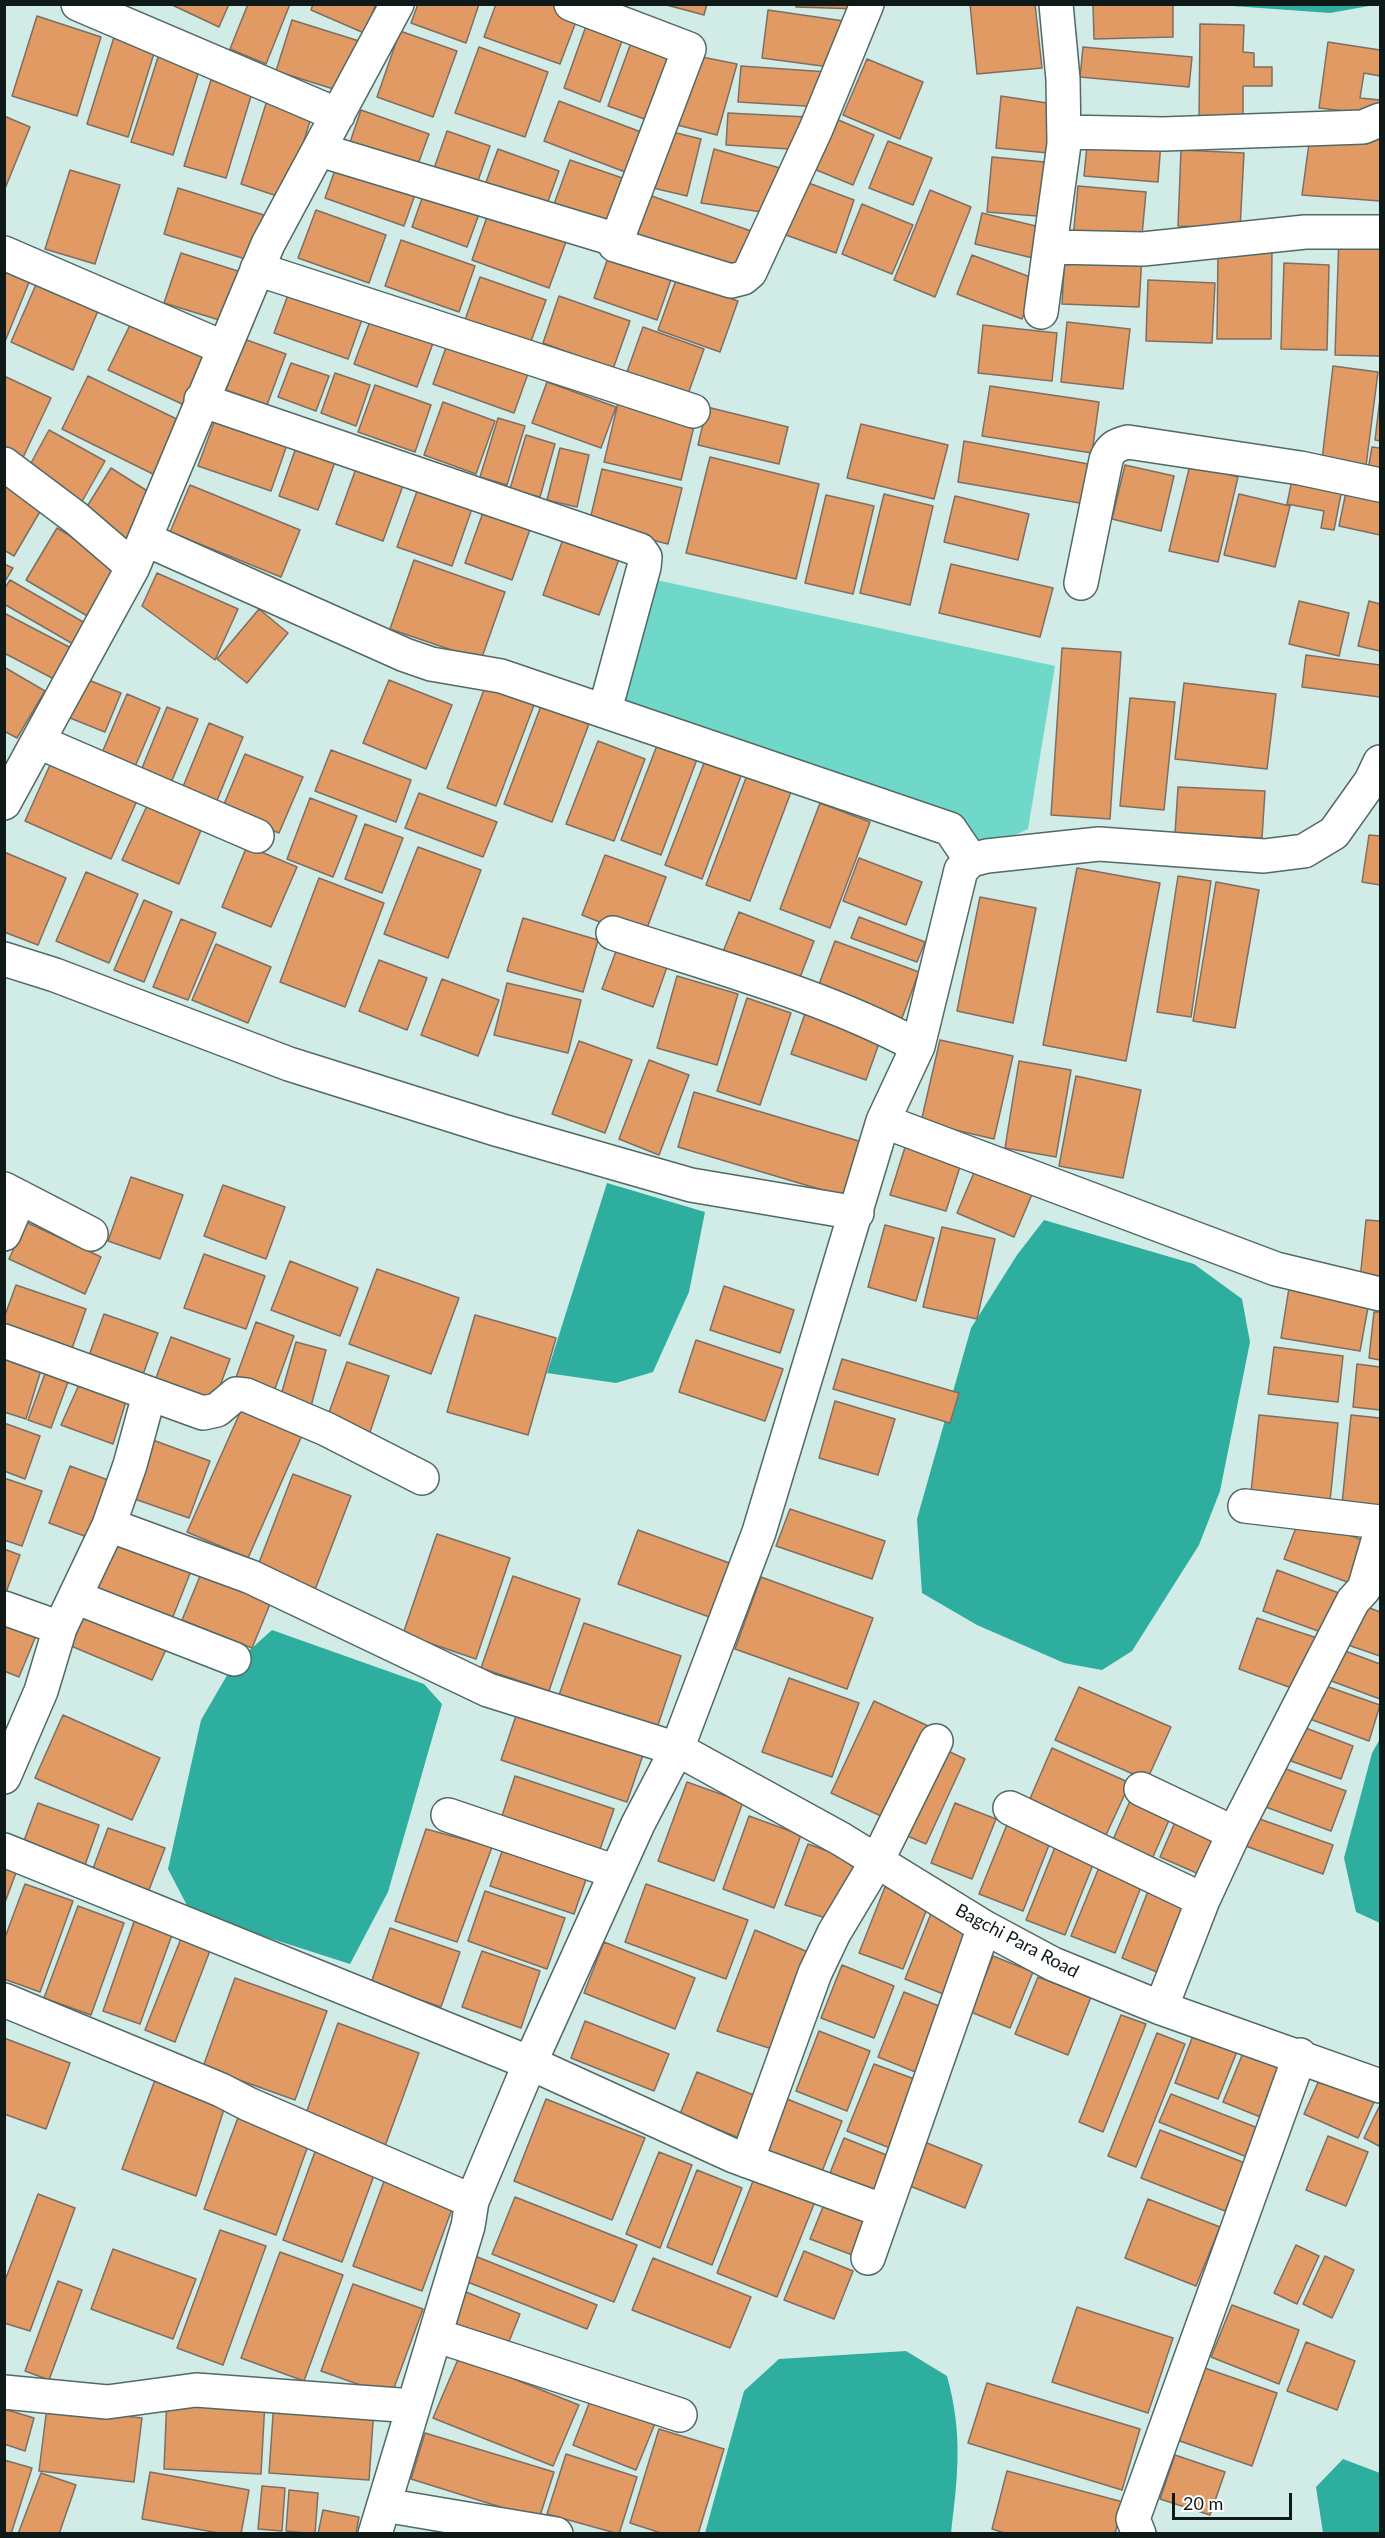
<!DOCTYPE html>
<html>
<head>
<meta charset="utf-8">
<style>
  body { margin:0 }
  #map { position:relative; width:1385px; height:2538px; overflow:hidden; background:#d1ebe6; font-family:Lato,sans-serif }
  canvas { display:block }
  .frame { position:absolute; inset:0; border:6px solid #0f1917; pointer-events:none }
  .scale { position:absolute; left:1172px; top:2493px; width:120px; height:27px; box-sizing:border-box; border:3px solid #0f1917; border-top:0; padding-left:8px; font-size:18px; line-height:21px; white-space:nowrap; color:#0f1917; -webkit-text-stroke:4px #fff; paint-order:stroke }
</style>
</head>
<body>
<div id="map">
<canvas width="1385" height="2538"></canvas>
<div class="frame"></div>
<div class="scale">20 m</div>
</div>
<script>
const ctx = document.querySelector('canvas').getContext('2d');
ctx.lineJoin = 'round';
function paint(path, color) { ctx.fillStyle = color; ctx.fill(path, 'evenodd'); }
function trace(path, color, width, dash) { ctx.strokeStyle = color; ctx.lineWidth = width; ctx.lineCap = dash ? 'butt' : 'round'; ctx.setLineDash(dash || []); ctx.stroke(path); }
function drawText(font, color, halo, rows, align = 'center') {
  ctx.font = font + ' Lato,sans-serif'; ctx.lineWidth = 6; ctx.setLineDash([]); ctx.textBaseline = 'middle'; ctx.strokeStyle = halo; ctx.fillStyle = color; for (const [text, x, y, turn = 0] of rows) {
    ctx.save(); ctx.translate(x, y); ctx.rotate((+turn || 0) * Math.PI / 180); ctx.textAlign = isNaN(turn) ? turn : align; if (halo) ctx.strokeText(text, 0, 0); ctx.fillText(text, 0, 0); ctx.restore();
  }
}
const green = new Path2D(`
  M647,578L1055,666L1028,829L978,852L613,721Z`);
const water = new Path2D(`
  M1380,4L1330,13L1219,5V4Z
  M607,1183L705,1212L689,1292L653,1372L616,1383L547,1373Z
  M1044,1220L1194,1264L1242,1299L1250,1342L1220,1491L1199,1545L1132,1651L1102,1670L1064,1663L977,1625L922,1593L917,1519L971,1328L1017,1255Z
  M272,1630L424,1684L442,1704L388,1892L350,1964L191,1913L168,1869L201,1720L233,1665Z
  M1380,1739V1923L1356,1912L1344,1858L1372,1753Z
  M906,2351L947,2376C963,2434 958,2475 951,2533H705L744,2391L779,2359Z
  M1343,2459L1380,2473V2533H1323L1316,2487Z`);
const building = new Path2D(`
  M170,4H229L219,27Z
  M248,4H290L266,64L230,49Z
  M313,4H376L364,33L311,10Z
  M418,4H479L466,43L411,23Z
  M496,4H562L580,11L560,64L484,37Z
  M663,4H707L704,15Z
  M796,4H859V9L796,7Z
  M970,4H1035L1042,68L977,74Z
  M1093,4H1173V37L1094,39Z
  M768,10L844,21L837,68L762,58Z
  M37,16L101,37L77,116L12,96Z
  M292,20L359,41L343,92L276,71Z
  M1200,24L1244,25L1243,52L1254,53V67H1272V86H1243V123L1199,122Z
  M586,26L623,38L600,102L564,88Z
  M636,29L677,44L650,121L608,106Z
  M400,31L457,51L433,117L377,97Z
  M114,37L155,50L128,137L87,124Z
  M1328,42L1380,50V76L1364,73L1360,98L1380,100L1379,115L1319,108Z
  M479,47L548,72L525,137L455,113Z
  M1083,47L1192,57L1189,87L1080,77Z
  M160,51L201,64L173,155L131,142Z
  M697,56L737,64L717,135L669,123Z
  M867,59L923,82L900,139L843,115Z
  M741,66L828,72L822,107L738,102Z
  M211,80L252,93L226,178L184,166Z
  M269,94L314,108L286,199L241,184Z
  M1001,96L1060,105L1059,154L996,148Z
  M559,101L641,132L625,172L544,141Z
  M361,110L429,134L414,175L347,151Z
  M728,113L807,117L805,150L726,145Z
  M4,116L30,127L4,191Z
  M836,119L874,135L853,185L814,169Z
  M660,129L701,139L687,196L645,186Z
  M447,131L490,146L473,195L430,180Z
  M1088,135L1161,141L1158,182L1084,176Z
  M1310,136H1380V201L1302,195Z
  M888,141L932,158L913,205L869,188Z
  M498,149L559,171L546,207L485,185Z
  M714,149L780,168L769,213L701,203Z
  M1181,150L1244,153L1240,229L1178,226Z
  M992,157L1055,163L1050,217L987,212Z
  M339,159L418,186L404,226L325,198Z
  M570,160L631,181L613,229L553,207Z
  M70,170L120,185L95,264L45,249Z
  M806,182L854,200L836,253L786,235Z
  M1078,186L1146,192L1141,246L1073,239Z
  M426,187L482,206L467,247L412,227Z
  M178,188L267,216L252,261L164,234Z
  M930,190L971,207L935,297L894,280Z
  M646,194L751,231L737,270L632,233Z
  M862,204L913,225L892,274L842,254Z
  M316,210L386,235L369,283L298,258Z
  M489,211L567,239L549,288L472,260Z
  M982,213L1048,229L1041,260L975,244Z
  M1339,235L1380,236V356L1335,355Z
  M401,240L475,266L459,312L385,286Z
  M1218,250H1272L1271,339H1217Z
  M610,252L673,274L657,320L594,298Z
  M1065,252L1142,255L1139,307L1062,304Z
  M181,253L244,273L229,323L164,303Z
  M972,255L1038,280L1022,319L957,294Z
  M1284,263L1329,265L1327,350L1281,349Z
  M4,268L34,270L4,344Z
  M41,273L103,299L73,370L11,342Z
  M480,277L546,300L530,344L465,320Z
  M676,280L738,301L720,352L658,330Z
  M1148,280L1215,283L1212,343L1146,341Z
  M292,284L365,311L348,359L274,333Z
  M559,296L630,321L613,369L543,343Z
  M373,313L436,335L417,387L354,364Z
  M132,321L216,360L193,409L108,370Z
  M1067,322L1130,329L1123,389L1061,382Z
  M983,325L1057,333L1052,381L978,373Z
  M643,327L704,349L688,394L627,372Z
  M244,339L286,354L267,405L226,390Z
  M449,339L530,368L514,413L433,384Z
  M291,363L329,376L316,411L278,397Z
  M1333,366L1378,372L1366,466L1322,460Z
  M335,373L370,385L356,426L321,413Z
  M4,376L51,398L19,466L4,460Z
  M88,376L189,425L163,479L62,429Z
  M547,382L616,407L601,448L532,423Z
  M375,385L431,405L415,452L358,432Z
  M990,386L1099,402L1092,453L982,436Z
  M1380,398V441L1375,440Z
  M443,402L495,421L476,474L424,455Z
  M618,403L695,422L681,480L604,462Z
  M707,407L788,427L779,464L698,445Z
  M217,414L289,439L271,491L198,466Z
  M498,418L525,426L507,485L480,477Z
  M861,424L948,445L934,499L847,478Z
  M49,430L105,461L80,505L25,474Z
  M526,435L555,444L540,497L510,489Z
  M964,441L1099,466L1091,505L958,482Z
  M298,442L337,456L318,510L279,496Z
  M1372,447L1380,448V472L1368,470Z
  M560,448L589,455L577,507L547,500Z
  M710,457L819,484L796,579L686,553Z
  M358,463L405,480L383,541L336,524Z
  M1125,465L1174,476L1161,531L1112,519Z
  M1190,465L1238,477L1218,562L1169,551Z
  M111,468L160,499L131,543L83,513Z
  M602,469L682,488L668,544L589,524Z
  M1293,475L1343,484L1334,530L1321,528L1324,511L1287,504Z
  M4,478L45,503L14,556L4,550Z
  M420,483L474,503L452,566L397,547Z
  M190,485L300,530L281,577L170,532Z
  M1347,487L1380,495V535L1339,526Z
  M884,494L933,506L910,605L860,593Z
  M1239,494L1290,506L1275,567L1224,555Z
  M826,495L874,506L853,594L805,583Z
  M955,496L1029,514L1018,560L944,542Z
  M486,504L533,521L512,580L465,563Z
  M57,528L120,566L89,617L26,580Z
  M567,528L623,548L599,615L543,595Z
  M414,560L505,592L481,660L390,629Z
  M4,564L13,568L4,583Z
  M951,564L1053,588L1040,637L939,613Z
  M157,573L238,609L215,660L142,606Z
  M10,580L85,623L73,644L4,604V589Z
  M1299,601L1349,613L1339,656L1289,644Z
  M1369,601L1380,604V651L1358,646Z
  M259,609L288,633L247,683L217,659Z
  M4,613L71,648L54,679L4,653Z
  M1062,648L1121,652L1110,819L1051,815Z
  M1306,655L1380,665V697L1302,687Z
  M4,667L45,691L17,738L4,731Z
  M81,677L121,693L105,732L65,716Z
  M488,679L537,697L496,806L447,788Z
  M389,680L452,705L426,769L363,743Z
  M1184,683L1276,694L1267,769L1175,759Z
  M127,694L160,708L134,769L101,755Z
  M544,698L592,716L552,822L504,804Z
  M1130,698L1175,702L1164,810L1120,806Z
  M167,707L198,719L170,785L140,773Z
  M209,723L243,737L216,803L182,789Z
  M659,740L699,754L661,855L621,840Z
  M598,741L645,759L614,841L566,824Z
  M331,750L411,780L396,822L315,791Z
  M245,754L303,777L279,833L222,809Z
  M54,756L140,794L111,859L25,821Z
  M704,763L741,776L702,879L665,865Z
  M747,775L791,792L750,901L706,885Z
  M1178,787L1265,791L1262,838L1175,834Z
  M419,793L497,822L483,857L405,828Z
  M152,795L206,818L179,884L122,860Z
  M310,798L357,816L333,877L287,859Z
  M820,803L870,822L830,928L780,909Z
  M365,824L403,838L382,893L345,879Z
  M1369,835L1380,836V885L1362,882Z
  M247,846L297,867L271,927L222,907Z
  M418,847L481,870L448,958L384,934Z
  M4,852L66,878L38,945L4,932Z
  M605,855L666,877L643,939L582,915Z
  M859,858L922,882L906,925L843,901Z
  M1077,868L1160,883L1126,1061L1043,1045Z
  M86,872L138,894L109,963L56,941Z
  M1178,876L1211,881L1191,1017L1157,1012Z
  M319,878L384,903L345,1007L280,982Z
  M1216,882L1259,890L1235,1028L1193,1021Z
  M980,897L1036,908L1013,1023L957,1011Z
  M144,900L172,912L144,982L114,970Z
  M739,912L814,941L796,988L720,959Z
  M859,917L925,942L917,962L851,938Z
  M523,918L598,940L583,992L507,971Z
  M181,919L216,933L188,1000L153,987Z
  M835,941L919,972L899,1026L815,995Z
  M216,944L271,967L248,1023L192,1000Z
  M618,946L668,964L653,1007L602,989Z
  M379,960L427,978L407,1030L359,1011Z
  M677,976L738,994L717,1065L657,1048Z
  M442,979L499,1000L478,1056L421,1035Z
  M507,983L581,1000L568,1053L494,1035Z
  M747,998L791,1013L760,1105L717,1091Z
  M808,1005L883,1032L866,1080L791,1054Z
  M940,1040L1013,1056L994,1139L921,1122Z
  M579,1041L632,1060L605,1133L552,1114Z
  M649,1060L689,1075L659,1155L619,1139Z
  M1019,1061L1071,1070L1056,1157L1005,1148Z
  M1076,1076L1141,1090L1123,1178L1059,1166Z
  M694,1092L862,1142L846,1197L678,1147Z
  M907,1141L963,1157L946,1211L890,1195Z
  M976,1168L1033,1192L1014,1237L957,1213Z
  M131,1177L183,1195L160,1259L108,1241Z
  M223,1185L285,1207L266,1259L204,1236Z
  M1366,1220L1380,1221V1282L1360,1280Z
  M26,1222L101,1257L85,1294L9,1259Z
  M885,1225L934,1238L916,1301L868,1287Z
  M942,1227L995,1239L977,1319L923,1307Z
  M204,1254L265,1276L246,1329L184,1308Z
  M290,1261L358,1288L340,1336L271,1310Z
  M377,1269L459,1298L431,1374L349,1344Z
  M16,1285L86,1309L70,1354L4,1332V1318Z
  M724,1286L794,1310L780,1353L710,1330Z
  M1289,1288L1369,1302L1360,1351L1281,1338Z
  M1374,1312H1380V1360L1369,1358Z
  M104,1314L158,1333L141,1380L87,1361Z
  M475,1315L556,1338L528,1435L447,1412Z
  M256,1322L294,1336L272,1397L234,1383Z
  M171,1337L230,1359L211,1410L152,1389Z
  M696,1340L783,1369L765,1421L679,1392Z
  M296,1342L326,1350L309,1414L278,1406Z
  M4,1344L45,1357L26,1419L4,1412Z
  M1274,1347L1343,1356L1338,1402L1268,1394Z
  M842,1359L959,1393L950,1423L833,1389Z
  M347,1362L389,1376L369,1435L326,1421Z
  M49,1363L72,1371L51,1428L28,1420Z
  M1357,1364L1380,1367V1410L1353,1407Z
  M82,1378L128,1395L113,1444L61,1425Z
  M247,1397L307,1424L248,1558L187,1532Z
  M835,1401L895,1419L878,1475L819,1458Z
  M1259,1415L1338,1423L1330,1501L1251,1492Z
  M1351,1415L1380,1418V1508L1342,1504Z
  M4,1423L40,1436L25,1479L4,1471Z
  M150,1439L210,1461L189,1518L129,1497Z
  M70,1466L119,1484L98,1541L49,1523Z
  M293,1474L351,1496L313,1595L255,1573Z
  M4,1478L42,1491L22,1546L4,1540Z
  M790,1509L885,1541L872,1579L776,1546Z
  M1300,1517L1376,1545L1361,1587L1284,1559Z
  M638,1530L735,1565L715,1619L618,1584Z
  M437,1534L510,1558L476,1659L403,1634Z
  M115,1535L193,1566L170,1624L91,1594Z
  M4,1549L20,1555L5,1595H4Z
  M205,1564L275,1592L252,1648L182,1620Z
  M1277,1570L1347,1596L1332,1636L1263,1611Z
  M513,1576L580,1599L549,1691L481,1668Z
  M761,1577L873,1618L847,1689L735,1649Z
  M1357,1603L1380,1612V1656L1342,1643Z
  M87,1609L169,1643L152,1680L71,1646Z
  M4,1612L40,1626L19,1677L4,1671Z
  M1257,1618L1320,1639L1300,1691L1239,1669Z
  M584,1623L681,1656L657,1728L559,1695Z
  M1337,1648L1380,1664V1699L1326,1679Z
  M789,1678L859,1703L832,1777L762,1752Z
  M1323,1685L1380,1705L1369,1741L1310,1719Z
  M1079,1687L1171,1727L1147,1780L1055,1740Z
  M874,1701L937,1730L894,1822L831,1793Z
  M519,1707L645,1749L627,1802L501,1760Z
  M63,1715L160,1758L132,1820L35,1778Z
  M1303,1727L1353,1746L1341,1779L1291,1761Z
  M937,1746L965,1759L926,1844L898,1832Z
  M1052,1748L1130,1783L1106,1835L1029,1801Z
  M1278,1766L1346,1791L1331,1831L1263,1806Z
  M515,1776L614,1809L598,1855L500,1822Z
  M687,1782L743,1802L714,1881L658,1861Z
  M1130,1801L1170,1818L1152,1859L1112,1842Z
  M38,1803L99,1825L84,1868L22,1846Z
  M955,1803L996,1819L972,1879L931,1863Z
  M1179,1813L1227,1834L1208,1878L1160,1857Z
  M749,1816L801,1835L774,1908L723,1889Z
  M1010,1817L1053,1835L1023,1911L979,1894Z
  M1254,1817L1333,1845L1323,1874L1243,1845Z
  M108,1828L165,1848L147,1895L91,1874Z
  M426,1829L492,1847L457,1942L395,1921Z
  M506,1840L590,1868L574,1914L490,1886Z
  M1057,1842L1096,1857L1065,1935L1026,1920Z
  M808,1844L866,1865L835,1921L785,1905Z
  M4,1865L17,1870L4,1905Z
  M1100,1865L1143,1882L1115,1953L1071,1936Z
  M25,1884L73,1901L40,1992L4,1979V1940Z
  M646,1884L748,1920L726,1979L625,1942Z
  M1150,1886L1195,1904L1167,1976L1122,1958Z
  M885,1887L929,1904L903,1969L859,1953Z
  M485,1891L565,1918L547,1969L468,1941Z
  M78,1906L124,1923L91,2015L44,1998Z
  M932,1911L977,1930L951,1997L905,1979Z
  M135,1919L173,1932L140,2024L103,2011Z
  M390,1928L460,1952L441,2007L371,1983Z
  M755,1930L813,1954L778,2051L717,2031Z
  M182,1936L211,1948L175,2042L145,2030Z
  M604,1942L695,1978L675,2029L584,1993Z
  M482,1951L540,1971L521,2028L462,2007Z
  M993,1956L1033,1972L1010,2028L971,2012Z
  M842,1965L894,1986L874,2038L821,2018Z
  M1038,1977L1091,1997L1068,2055L1015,2034Z
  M235,1978L327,2011L295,2100L203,2067Z
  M904,1992L949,2010L923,2075L878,2057Z
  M1121,2015L1146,2024L1103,2132L1079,2122Z
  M585,2021L669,2054L654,2091L571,2058Z
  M338,2023L419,2053L381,2157L304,2119Z
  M819,2031L870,2051L847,2111L796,2091Z
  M1157,2033L1185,2044L1136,2167L1108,2156Z
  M1194,2033L1238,2049L1218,2099L1175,2083Z
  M4,2038L70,2063L46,2129L4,2114Z
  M1245,2048L1284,2064L1263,2118L1223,2102Z
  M874,2064L917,2080L890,2148L847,2131Z
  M1325,2067L1379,2091L1358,2138L1304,2114Z
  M158,2072L227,2100L196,2196L122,2169Z
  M697,2072L766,2100L749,2142L680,2114Z
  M1171,2094L1258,2128L1247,2157L1159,2122Z
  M546,2099L645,2138L612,2220L514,2181Z
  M787,2099L842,2121L821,2174L766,2152Z
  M1380,2105V2142L1379,2146L1364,2138Z
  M239,2115L310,2140L276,2235L204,2209Z
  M1160,2130L1245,2163L1225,2211L1141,2178Z
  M1328,2136L1368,2152L1346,2206L1306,2190Z
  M844,2138L894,2158L876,2203L826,2183Z
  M917,2139L982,2165L965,2208L900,2182Z
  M316,2149L376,2170L342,2262L283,2240Z
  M659,2152L692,2165L660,2248L626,2234Z
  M697,2170L742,2188L712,2265L667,2247Z
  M387,2173L456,2198L422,2291L353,2266Z
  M755,2176L816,2199L777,2297L717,2273Z
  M38,2194L75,2208L30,2331L4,2323V2283Z
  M515,2197L637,2245L614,2302L492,2254Z
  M827,2197L872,2214L855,2256L810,2239Z
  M1148,2199L1220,2227L1196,2286L1125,2258Z
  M220,2230L266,2246L223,2365L177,2348Z
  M1296,2245L1319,2256L1297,2304L1274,2293Z
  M113,2249L196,2279L173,2339L91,2309Z
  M804,2251L853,2271L834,2319L784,2300Z
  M280,2252L343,2275L304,2381L241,2358Z
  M475,2256L597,2305L587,2329L465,2281Z
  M1325,2256L1354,2270L1332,2318L1303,2304Z
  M653,2258L751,2297L730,2348L632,2310Z
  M58,2281L82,2290L49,2380L25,2371Z
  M353,2284L423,2309L391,2396L321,2371Z
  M466,2292L520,2314L506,2349L452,2328Z
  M1232,2305L1299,2330L1279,2384L1211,2357Z
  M1077,2307L1173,2338L1148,2413L1052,2382Z
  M1306,2342L1355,2361L1337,2410L1287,2391Z
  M459,2357L579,2405L553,2466L433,2418Z
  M1199,2366L1277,2393L1252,2466L1174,2439Z
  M987,2383L1140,2429L1122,2490L968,2443Z
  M167,2396L265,2401L261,2474L164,2469Z
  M592,2396L656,2421L636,2470L573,2445Z
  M274,2401L374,2408L369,2480L269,2473Z
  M47,2407L142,2418L134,2482L39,2471Z
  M4,2409L34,2418L25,2451L4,2444Z
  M659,2429L724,2449L698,2534H664L630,2523Z
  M425,2433L554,2472L539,2519L411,2479Z
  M566,2454L637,2477L619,2534L547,2514Z
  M1175,2455L1225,2472L1210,2515L1160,2499Z
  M4,2460L32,2468L11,2534H4Z
  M1007,2471L1123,2502L1115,2534H1008L992,2529Z
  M150,2472L249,2490L241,2534H224L142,2519Z
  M41,2473L76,2485L59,2534H18Z
  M262,2486L285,2488L282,2531L258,2529Z
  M289,2490L318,2493L315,2534L286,2531Z
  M323,2510L359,2517L356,2534H318Z`);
const minor = new Path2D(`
  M78,4L338,115
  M571,4L689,49L615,245L731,281L743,278L750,272L816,129L867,4
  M1064,132L1163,134L1363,127L1380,120
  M320,150L617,240
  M1052,247L1143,249L1305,232H1380
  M4,253L224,348
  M257,269L693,411
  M1041,312L1064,144L1063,79L1056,4
  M201,400L640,550L645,557L644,567L605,710
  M4,464L76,518L133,567
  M145,539L405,655L431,664L501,676L950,829L971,860
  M1081,583L1106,460C1110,448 1116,445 1128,442L1300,468L1380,485
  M39,742L257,836
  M4,803L133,567L268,244L397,4
  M613,933C716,967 823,995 918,1046
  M4,959L55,975L289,1064L499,1130L691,1185L857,1213
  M883,1121L1276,1269L1380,1294
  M4,1189L91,1234
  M4,1234L20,1197
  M4,1341L203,1413L217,1410L236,1394L246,1395L326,1429L422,1478
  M1245,1506L1380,1522
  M109,1525L130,1465L149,1395
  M75,1597L234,1659
  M4,1608L60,1628
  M4,1777L41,1691L60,1628L109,1525L251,1577L488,1690L677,1749L841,1839L984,1927L1053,1964L1161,2008L1380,2086
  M1141,1789L1234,1833
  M1010,1808L1203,1900
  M448,1815L616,1872
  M4,1850L530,2063L734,2156L884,2211
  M4,2000L221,2090L248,2104L472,2201
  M1161,2008L1203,1900L1234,1833L1353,1601L1364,1589L1380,1534
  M747,2161L815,1973L834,1933L877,1861L936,1741
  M868,2258L984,1927
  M435,2335L680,2415
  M4,2392L107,2402L196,2390L413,2406
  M384,2505L556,2534
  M375,2534L468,2226L472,2201L530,2063L638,1824L677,1749L759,1532L883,1121L918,1046L961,870L971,860L987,856L1099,844L1264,856L1304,851L1334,833L1371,781L1380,762
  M1139,2534L1133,2519L1300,2055`);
const streetNames = [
  ["Bagchi Para Road",1017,1941,28]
];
paint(green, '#6fd8c8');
paint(water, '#2dae9e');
paint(building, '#e19a64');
trace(building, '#7f6e62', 1.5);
trace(minor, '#526965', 36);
trace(minor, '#fff', 33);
drawText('18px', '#0f1917', '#fff', streetNames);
</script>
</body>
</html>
